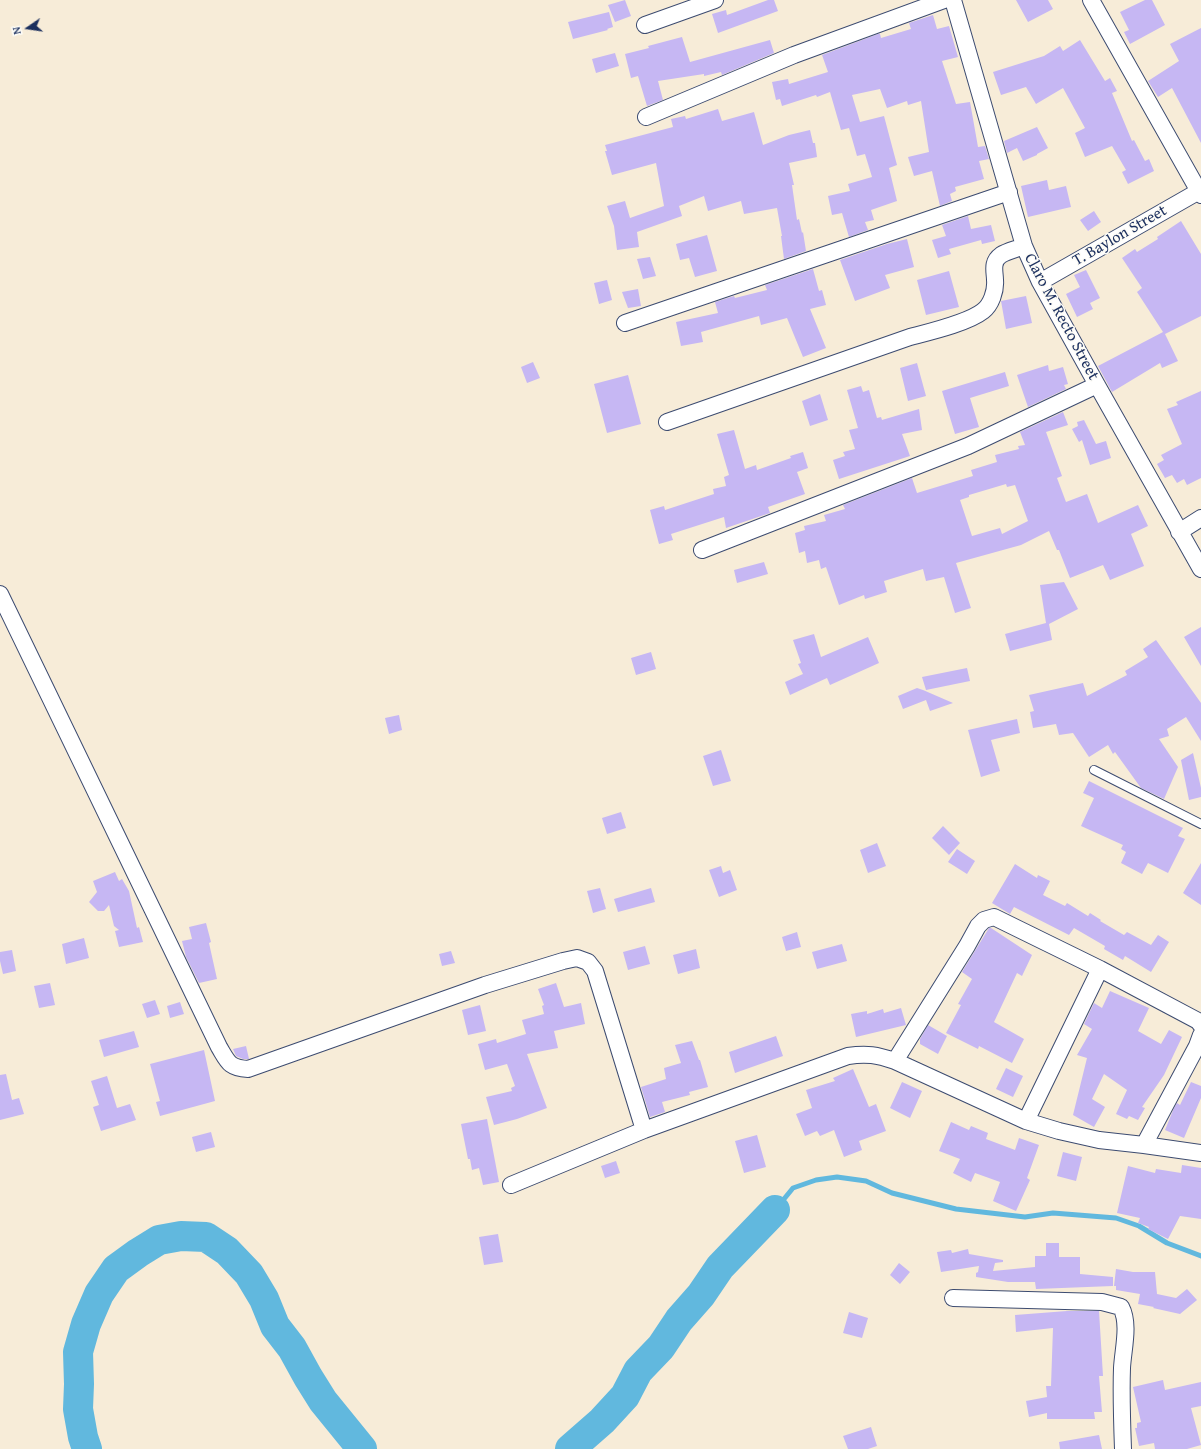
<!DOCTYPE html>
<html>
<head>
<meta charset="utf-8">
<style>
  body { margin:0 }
  #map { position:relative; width:1201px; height:1449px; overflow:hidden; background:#f7ecd8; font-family:"Gentium Book Plus",serif }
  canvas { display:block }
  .north { position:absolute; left:8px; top:8px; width:40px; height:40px; -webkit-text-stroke:3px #fdfcf7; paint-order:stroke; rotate:257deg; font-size:11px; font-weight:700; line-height:16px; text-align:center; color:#1b2f5e }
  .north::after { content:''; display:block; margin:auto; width:14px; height:18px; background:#1b2f5e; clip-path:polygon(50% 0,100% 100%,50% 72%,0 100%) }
</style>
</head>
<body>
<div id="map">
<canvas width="1201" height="1449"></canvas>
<div class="north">N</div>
</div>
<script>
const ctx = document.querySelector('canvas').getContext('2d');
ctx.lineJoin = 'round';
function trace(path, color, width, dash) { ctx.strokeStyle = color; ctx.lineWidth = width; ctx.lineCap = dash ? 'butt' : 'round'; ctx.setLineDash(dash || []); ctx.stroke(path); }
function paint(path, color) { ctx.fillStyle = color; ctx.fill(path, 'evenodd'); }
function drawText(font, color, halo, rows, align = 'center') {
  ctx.font = font + ' "Gentium Book Plus",serif'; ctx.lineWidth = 3; ctx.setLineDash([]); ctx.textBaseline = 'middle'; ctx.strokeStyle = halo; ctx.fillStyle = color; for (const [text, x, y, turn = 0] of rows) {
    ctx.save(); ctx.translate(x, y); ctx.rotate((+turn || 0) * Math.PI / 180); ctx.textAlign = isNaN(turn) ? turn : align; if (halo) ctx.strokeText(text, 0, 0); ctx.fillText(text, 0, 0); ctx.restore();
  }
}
const stream = new Path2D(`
  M775,1210L793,1188L816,1180L837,1177L866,1181L892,1193L956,1209L1025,1217L1053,1213L1116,1218L1139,1226L1167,1243L1201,1256`);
const river = new Path2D(`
  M87,1449L83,1437L78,1409L79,1384L78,1352L86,1324L99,1294L116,1269L138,1253L159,1240L181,1236L206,1237L227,1251L249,1274L264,1299L275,1326L292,1348L308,1377L323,1401L362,1449
  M570,1449L602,1421L625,1396L638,1371L661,1347L679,1320L701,1295L720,1267L775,1210`);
const building = new Path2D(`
  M625,0L631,16L615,22L608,5Z
  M768,0H774L778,11L718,33L712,14L726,10L727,15Z
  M1016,0H1048L1053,9L1028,22Z
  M1145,0H1152L1165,25L1130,44L1124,32L1129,30L1120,12Z
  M609,12L613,27L607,29L608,30L573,39L568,22Z
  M933,15L937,29L949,26L958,57L942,61L956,104L970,102L978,147L985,146L989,159L979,161L984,179L955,187L956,191L950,194L952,201L940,206L932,171L914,176L908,157L929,152L921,101L908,105L907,101L887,108L880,89L852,95L860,122L884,116L897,165L889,168L897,201L871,210L874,220L865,222L868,230L849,237L842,213L832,215L828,196L850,191L848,184L872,177L865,154L857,156L849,128L841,130L830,92L817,97L816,95L782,106L780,99L776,100L772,82L788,79L789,84L828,72L822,55L878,34H880L881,38L911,29L909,23Z
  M1201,28V143L1172,88L1158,97L1148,81L1179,61L1170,44Z
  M682,37L690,62L770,40L774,53L722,75L721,72L704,76V74L658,81L663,100L647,106L638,76L631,78L625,54L649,48L648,46Z
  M1080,40L1105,81L1110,78L1117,91L1112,93L1132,141L1134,140L1145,161L1149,159L1154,171L1128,184L1122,172L1126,170L1112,146L1085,157L1075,133L1085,128L1063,88L1036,104L1026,87L1001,95L993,72L1044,56L1060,46L1063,51Z
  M615,53L619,66L596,73L592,59Z
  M718,109L722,121L754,112L763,145L789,135L810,130L813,143H815L817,157L789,163L794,185H792L797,220L799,219L802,233L803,232L806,251L784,259L781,236H782L777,208L744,214L741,201L708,211L704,196L679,206L682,216L637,232L639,247L617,250L614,226L607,206L625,201L630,218L664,206L656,163L612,175L605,151H607L605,145L673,127L671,119L685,116L686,119Z
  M1037,127L1048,148L1037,154V155L1023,161L1017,148L1007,153L1004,141Z
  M1047,180L1049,190L1066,186L1071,207L1028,217L1021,186Z
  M1094,211L1101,222L1088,231L1080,220Z
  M968,216L971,229L991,225L995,241L982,244L981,240L949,249L951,254L938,258L932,240L946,236L942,225Z
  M1181,221L1201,254V316L1165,334L1178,361L1162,368L1160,363L1112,392L1098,366L1163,332L1137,292L1142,288L1122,258L1135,249L1137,252L1158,239L1157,237Z
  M707,235L717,271L695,277L689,258L680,260L676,244Z
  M907,239L914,267L885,275L890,288L855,301L840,260L887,244Z
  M650,257L656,276L643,279L637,259Z
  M813,269L819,291L822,290L826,305L810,309L826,348L803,357L787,318L761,325L759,316L701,332L703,342L681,346L676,322L718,313L715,302L734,296L735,298L767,290L765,285Z
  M1086,270L1100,298L1090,303L1093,309L1077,317L1066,294L1080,287L1074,275Z
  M949,271L959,307L926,315L917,280Z
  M607,280L612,300L599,304L594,283Z
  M638,289L641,306L628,308L622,292Z
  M1026,296L1032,323L1006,329L1001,301Z
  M533,362L540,378L527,383L521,367Z
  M917,363L926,396L908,401L900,368Z
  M1048,365L1049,371L1063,367L1068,384L1064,385L1066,389L1028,407L1017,375Z
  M1005,372L1009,386L970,398L979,427L955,434L942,391Z
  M628,375L641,424L607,433L594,384Z
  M861,386L863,392L869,390L877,418L881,417L882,420L919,409L922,430L902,434L910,456L839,479L833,460L845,456L843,452L855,449L849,430L858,428L847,390Z
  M1201,391V478L1187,485L1184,479L1177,483L1172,475L1165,478L1157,464L1164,460L1161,455L1182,444L1167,409L1178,405L1176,402Z
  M820,394L828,420L810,426L802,401Z
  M1063,412L1068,425L1046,432L1062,476L1057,478L1066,502L1087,494L1098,523L1138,505L1148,526L1131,534L1144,566L1110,580L1103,565L1070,578L1059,550H1057L1049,531L1021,545L956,563L971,608L955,613L944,577L926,581L923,569L884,581L887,592L865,599L864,595L839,605L826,567L821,569L819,560L807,563L805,551L799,553L795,533L805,530L804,526L826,521L824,515L845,509L843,505L912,478L917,493L973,476L971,470L997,462L995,455L1019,449L1018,446L1025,445L1020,432ZM1006,484L1007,487L1015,485L1028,521L1002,534L1000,528L972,536L960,500L969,497V495Z
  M1084,420L1096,444L1106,441L1111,458L1090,465L1082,440L1079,442L1072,429L1078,426L1077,422Z
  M734,430L745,469L756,465L757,470L791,458L790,456L803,452L808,468L797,472L805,494L768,507L770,513L764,515L726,528L724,517L671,534L673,540L659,544L650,510L664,506L665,510L714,494L713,489L726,486L724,477L729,475L717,434Z
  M764,562L768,574L737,583L734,570Z
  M1064,582L1078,609L1049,624L1052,640L1010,651L1005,634L1046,623L1040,585Z
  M1201,627V666L1184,637Z
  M814,634L821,657L868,637L879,663L830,685L827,678L790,695L785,682L803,674L798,664L801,663L793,640Z
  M1156,640L1201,703V741L1186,717L1167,729L1169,736L1159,739L1178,767L1164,799L1141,788L1115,752L1113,754L1108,745L1089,757L1073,733L1059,735L1056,724L1033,728L1030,712L1034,711L1029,695L1083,683L1087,696L1127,675L1125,671L1148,657L1143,649Z
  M651,652L656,669L636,675L631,658Z
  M967,668L970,681L926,690L922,677Z
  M917,688L923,690L953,703L930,711L926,700L903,709L898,696Z
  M399,715L402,730L389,734L385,718Z
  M1017,719L1020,733L991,740L1000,771L981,777L968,730Z
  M721,750L731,781L713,786L703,756Z
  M1193,753L1201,788V797L1189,800L1181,760Z
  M1089,781L1183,828L1178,836L1185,839L1168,873L1148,863L1142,874L1121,863L1126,852L1121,849L1123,845L1081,826L1094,798L1083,793Z
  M621,812L626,828L607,834L602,818Z
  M943,826L960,843L949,855L932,838Z
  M877,843L886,866L868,873L860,850Z
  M957,849L975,861L967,874L948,862Z
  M1201,863V905L1183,893Z
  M1015,864L1037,878L1038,875L1050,881L1043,895L1065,906L1067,903L1088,916L1090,913L1101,920L1100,921L1124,935L1127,932L1151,945L1158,935L1169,942L1151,972L1125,956L1123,960L1104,949L1105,946L1074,928L1069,935L1014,907L1010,914L992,903Z
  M721,866L723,873L730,870L737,890L719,897L709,870Z
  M115,872L119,881L122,879L129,891L137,928L139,927L143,942L119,947L115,931L119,930L114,926L109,905L104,911H98L89,902L97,892L93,881Z
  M600,888L606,909L593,913L587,891Z
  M651,888L655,902L618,912L614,899Z
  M206,923L211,942L209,943L217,979L199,983L186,957L182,941L192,939L189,927Z
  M989,928H991L1032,955L1022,976L1017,973L994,1022L1024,1039L1012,1063L979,1046L978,1049L946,1033L961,1005L958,1004L972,979L962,972Z
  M797,932L801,947L786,951L782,937Z
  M84,938L89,958L66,964L62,944Z
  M842,944L847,961L817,969L812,952Z
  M645,946L650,964L628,970L623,952Z
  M696,949L700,968L678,974L673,955Z
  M12,950L16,971L3,974L0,961V952Z
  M451,951L455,963L442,966L439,954Z
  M50,983L55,1005L39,1008L34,986Z
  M556,983L564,1007L581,1003L585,1024L554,1031L558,1048L527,1054L547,1108L517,1119L494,1125L486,1097L512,1091L511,1088L515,1086L507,1064L485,1070L478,1044L496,1039L497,1043L526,1034L522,1020L544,1014L542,1006L544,1005L538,989Z
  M1110,991L1149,1008L1138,1031L1161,1044L1169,1030L1182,1037L1164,1075L1142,1107L1145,1108L1138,1120L1129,1116L1127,1119L1116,1114L1127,1090L1104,1074L1092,1099L1105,1107L1094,1127L1073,1115L1087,1058L1077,1055L1092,1029L1084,1024L1094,1003L1102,1008Z
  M155,1000L160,1014L147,1018L142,1004Z
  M180,1002L184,1014L170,1018L167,1006Z
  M480,1005L486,1031L468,1035L462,1010Z
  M901,1008L906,1025L856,1037L851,1014L867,1011V1014L883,1009L884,1013Z
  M928,1025L947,1036L938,1054L920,1044V1039Z
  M134,1031L139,1047L104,1057L99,1040Z
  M776,1036L783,1056L735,1073L729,1052Z
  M692,1041L699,1060H700L708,1087L689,1092L690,1095L662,1102L665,1112L650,1117L641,1087L666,1079L664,1068L681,1063L675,1045Z
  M246,1046L249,1059H243L236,1056L233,1049Z
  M204,1050L215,1101L160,1116L156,1102L160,1101L150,1064Z
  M1006,1068L1023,1076L1013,1097L996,1089Z
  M853,1069L869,1107L876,1104L886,1131L859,1141L862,1150L844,1157L834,1130L820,1136L817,1131L805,1136L796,1114L812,1108L806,1090L835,1081L833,1078Z
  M6,1074L12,1100L19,1098L24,1114L0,1120V1075Z
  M107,1076L117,1108L130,1104L136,1120L101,1131L93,1107L99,1105L91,1081Z
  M902,1082L922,1091L910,1118L890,1108Z
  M1191,1082L1201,1086V1098L1184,1138L1165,1130L1174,1108L1177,1103L1180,1105Z
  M487,1119L499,1182L483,1185L479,1168L472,1170L470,1159H468L461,1124Z
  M951,1122L969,1130L971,1126L988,1133L986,1139L1015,1150L1019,1138L1039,1145L1027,1178L1030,1180L1016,1211L993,1201L1000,1182L975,1173L971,1182L953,1173L960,1159L939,1151Z
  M211,1132L215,1147L196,1152L192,1137Z
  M757,1135L766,1167L744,1173L735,1141Z
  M1063,1152L1082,1157L1076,1181L1057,1176Z
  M616,1161L620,1173L605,1178L601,1166Z
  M1182,1165L1201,1168V1219L1180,1216L1168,1239L1148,1229L1149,1227L1138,1223L1140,1218L1117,1213L1128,1166L1155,1173L1156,1169L1181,1173Z
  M498,1234L503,1262L484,1265L479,1237Z
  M1046,1243H1059V1257H1080V1274L1113,1277V1286L1036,1289L1035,1282H1008L976,1277V1273L978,1272L979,1266L941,1272L937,1252L951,1250L952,1253L968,1249L969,1254L1003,1260V1262L995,1263L993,1271L1035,1267V1256H1046Z
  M899,1263L910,1272L900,1284L890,1275Z
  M1116,1269L1133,1272H1155L1157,1294L1176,1298L1187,1289L1197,1300L1180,1314L1153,1308L1154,1307L1138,1304L1140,1294L1116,1290V1286H1114Z
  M1067,1311H1099L1103,1376H1099L1102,1412H1094L1095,1419H1047V1413L1029,1417L1026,1401L1047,1397L1046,1386H1051L1053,1328L1016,1332L1015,1315Z
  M849,1312L868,1318L862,1338L843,1333Z
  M1163,1380L1165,1390L1201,1382V1406L1191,1408L1201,1445L1187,1449H1155L1154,1443L1139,1446L1135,1428H1137V1423L1141,1422L1133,1387Z
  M871,1427L877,1446L868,1449H848L843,1436Z
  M1099,1435L1102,1449H1060L1059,1442Z`);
const service = new Path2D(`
  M1094,770L1201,824`);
const minor = new Path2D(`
  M953,0L1024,246L1040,282L1097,385L1201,569
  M1091,0L1201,195
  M645,25L715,0
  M646,117L794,55L944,0
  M1040,282L1201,190
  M625,323L1009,192
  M667,422L910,337C929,332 968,323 983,311C991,305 996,291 995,280C995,272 991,262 1001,255C1007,251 1017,249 1024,246
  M1179,532L1201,518
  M702,550L968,446L1097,385
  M0,594L219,1047C228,1062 229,1068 248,1069L485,985L563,961L577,958L588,962L595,971L644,1130
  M895,1061L967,946L978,926L984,920L994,917L1100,969L1198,1021L1201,1025
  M1026,1121L1100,969
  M1144,1145L1197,1046L1201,1035
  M511,1185L644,1130L848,1056C867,1053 877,1055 895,1061L1026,1121L1059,1131L1099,1140L1144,1145L1201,1153
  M953,1298L1102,1302L1121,1307C1130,1324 1123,1349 1122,1368C1121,1395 1122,1422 1123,1449`);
const streetNames = [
  ["T. Baylon Street",1120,236,-30],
  ["Claro M. Recto Street",1061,317,62]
];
trace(stream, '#61b8de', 5);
trace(river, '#61b8de', 30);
paint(building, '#c6b7f3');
trace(service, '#3c4b70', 10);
trace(minor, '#3c4b70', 18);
trace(service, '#fff', 8);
trace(minor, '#fff', 16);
drawText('16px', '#1b2f5e', '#fdfcf7', streetNames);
</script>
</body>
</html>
